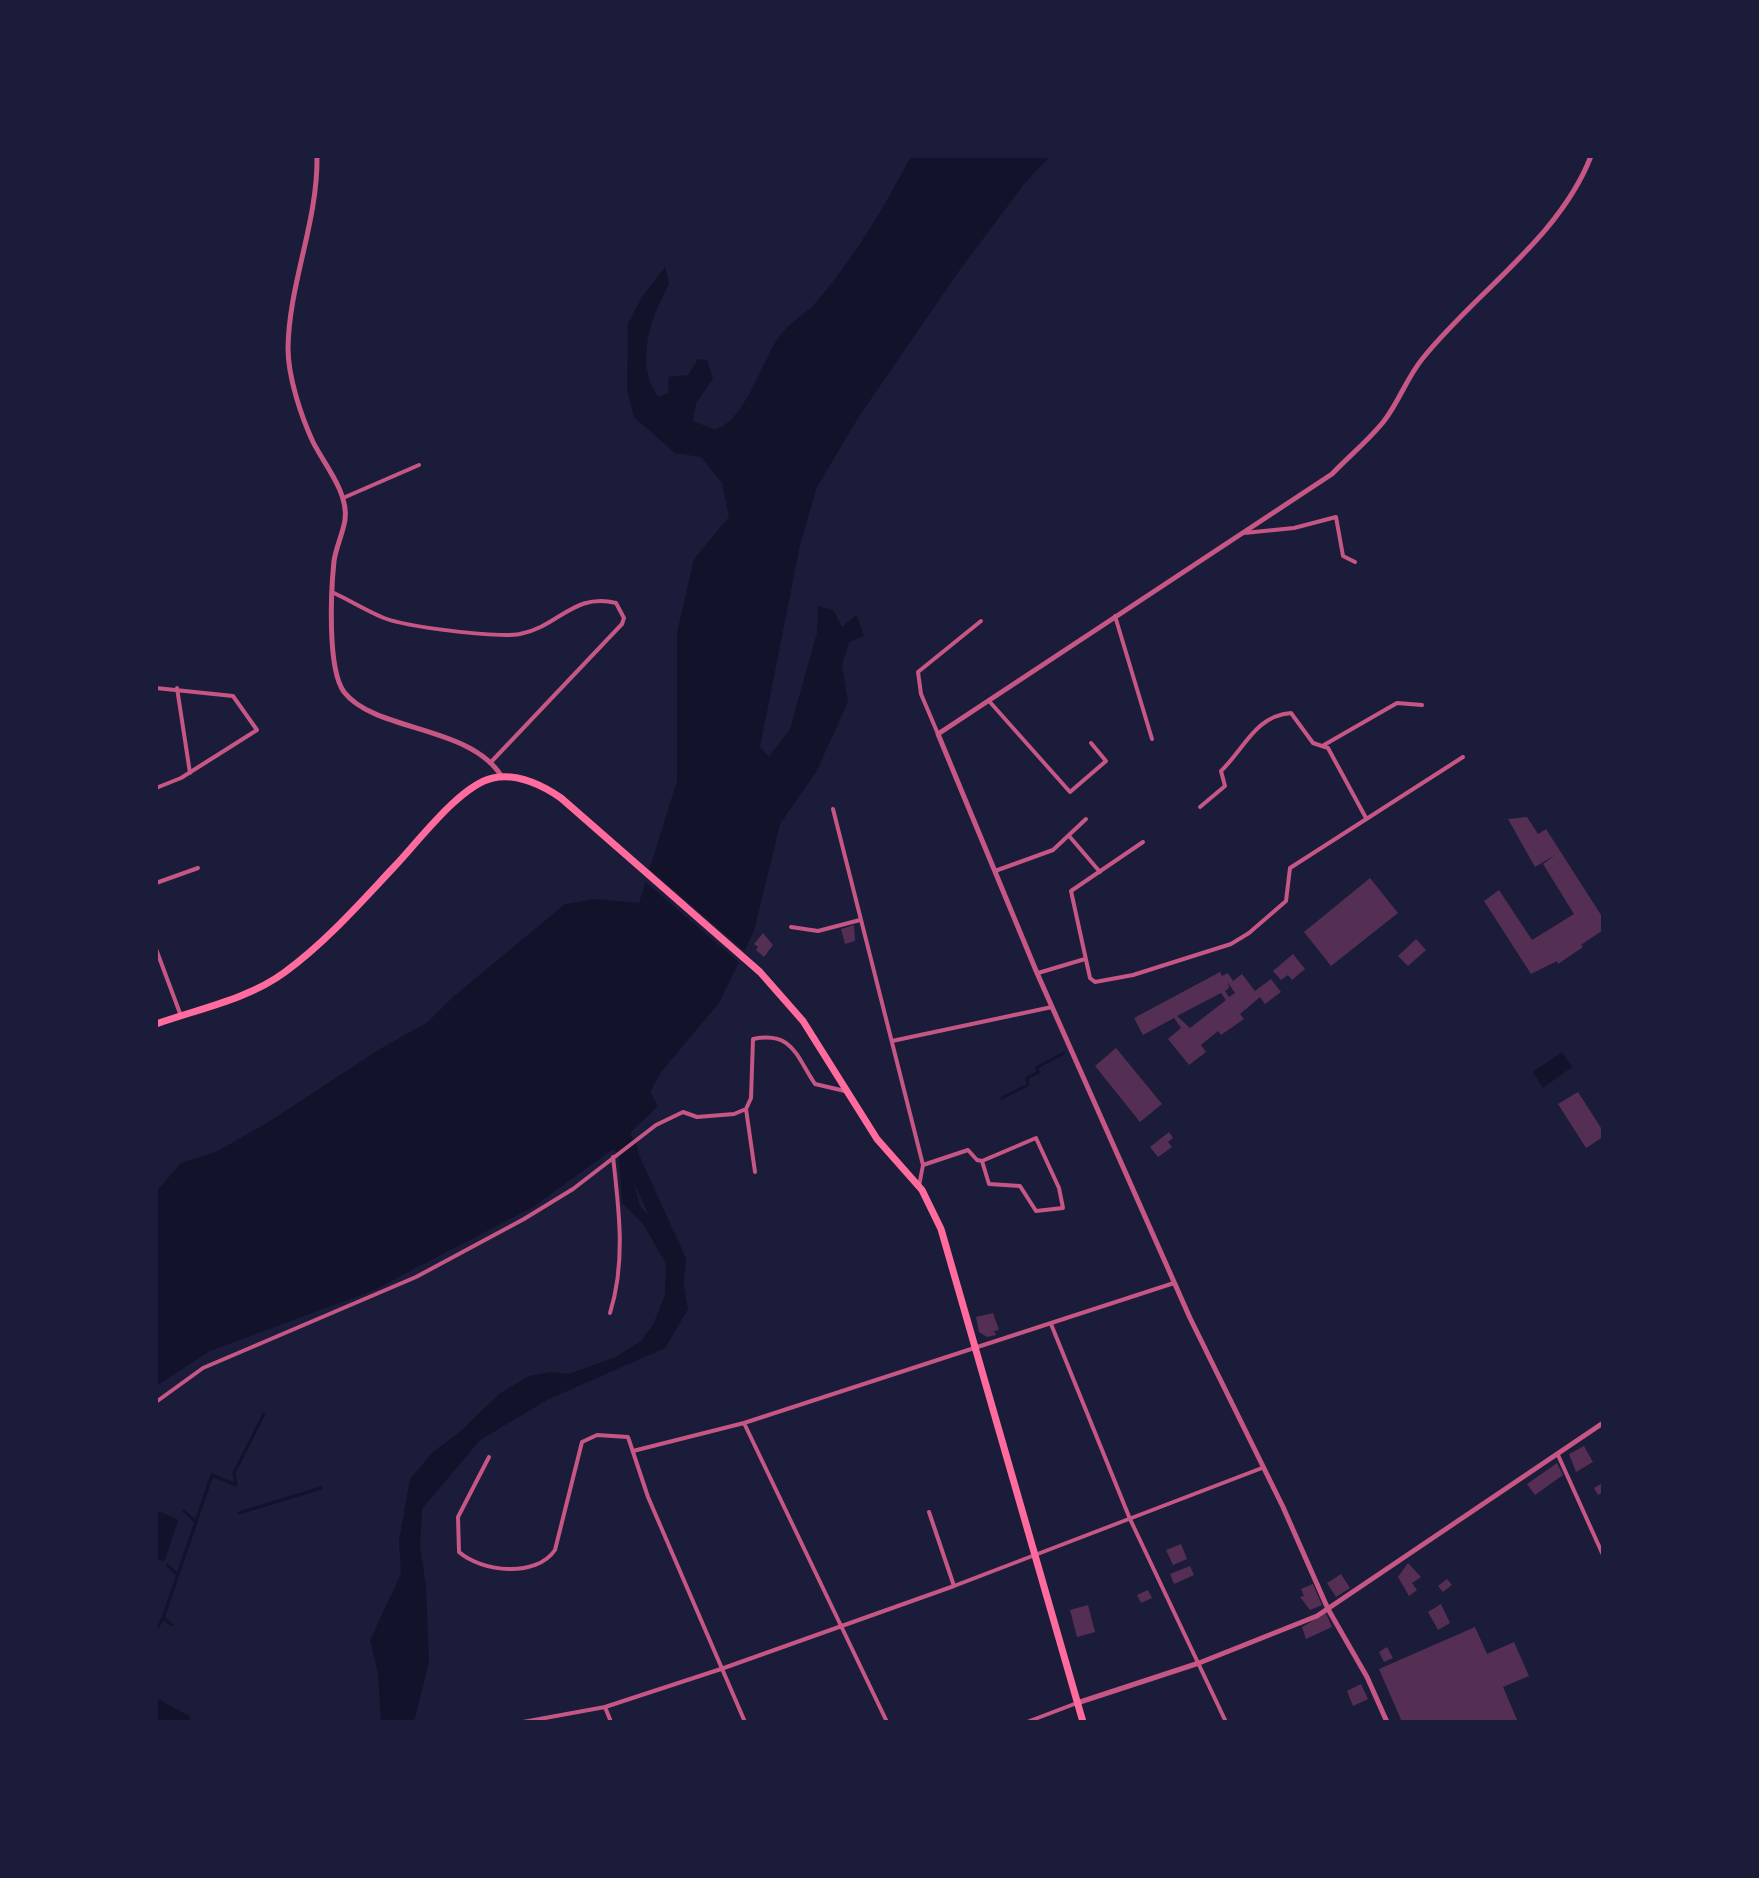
<!DOCTYPE html>
<html>
<head>
<meta charset="utf-8">
<style>
  body { margin:0 }
  #map { position:relative; width:1759px; height:1878px; overflow:hidden; background:#1b1b3a; font-family:Signika,sans-serif }
  canvas { display:block }
  .frame { position:absolute; inset:0; border:158px solid #1b1b3a; pointer-events:none }
</style>
</head>
<body>
<div id="map">
<canvas width="1759" height="1878"></canvas>
<div class="frame"></div>
</div>
<script>
const ctx = document.querySelector('canvas').getContext('2d');
ctx.lineJoin = 'round';
function paint(path, color) { ctx.fillStyle = color; ctx.fill(path, 'evenodd'); }
function trace(path, color, width, dash) { ctx.strokeStyle = color; ctx.lineWidth = width; ctx.lineCap = dash ? 'butt' : 'round'; ctx.setLineDash(dash || []); ctx.stroke(path); }
const water = new Path2D(`
  M911,156H1050L1024,184L959,271L858,418L817,487L800,545L760,747L769,757L790,729L817,633L818,606L833,610L842,627L856,615L864,636L849,642L842,665L848,702L816,772L780,824L754,931L719,1003L661,1072L650,1092L658,1106L630,1133L638,1148L634,1184L640,1206L662,1230L681,1267L688,1309L665,1348L549,1399L480,1440L422,1509L420,1546L426,1586L429,1662L414,1722H381L378,1673L370,1640L401,1574L399,1541L410,1479L433,1452L462,1430L499,1394L529,1376L550,1372L569,1374L616,1357L641,1341L653,1325L665,1295L666,1264L644,1225L622,1203L619,1155L613,1149L533,1207L374,1290L210,1351L156,1386V1192L181,1163L216,1152L267,1123L380,1049L428,1022L453,997L565,904L596,899L639,903L677,781V633L694,559L729,517L722,483L701,457L675,453L634,417L627,389L628,323L642,297L665,267L669,284C651,317 634,362 658,397L668,393L669,377L688,375L698,359L707,360L713,379L696,403L693,421L715,430C746,420 761,362 779,337C789,322 808,313 819,299C856,254 884,208 911,156Z
  M1562,1052L1572,1067L1543,1088L1533,1072Z
  M156,1510L178,1520L164,1562L156,1558Z
  M156,1698L189,1716L191,1722H156Z`);
const pier = new Path2D(`
  M646,866L748,954L742,965L642,879Z`);
const stream = new Path2D(`
  M1002,1098L1028,1085L1027,1078L1039,1072L1036,1068L1064,1053
  M184,1511L196,1522
  M239,1513L321,1488
  M167,1565L178,1575
  M172,1625L163,1618L212,1475L236,1485L234,1473L264,1414
  M156,1630L163,1618`);
const river = new Path2D(`
  M627,1148L678,1260L676,1281`);
const building = new Path2D(`
  M1527,817L1538,834L1546,829L1603,918V930L1581,945L1583,947L1558,964L1557,961L1531,974L1484,901L1499,890L1532,940L1574,914L1543,864L1555,855L1535,867L1508,819Z
  M1370,878L1398,913L1331,966L1304,932Z
  M854,925L855,941L845,944L841,929Z
  M763,933L773,945L764,957L756,950L758,947L754,944Z
  M1416,939L1426,950L1408,966L1398,956Z
  M1293,954L1305,969L1292,980L1288,975L1281,980L1273,971Z
  M1220,972L1222,976L1228,973L1233,981L1242,974L1255,991L1271,979L1281,992L1265,1004L1260,997L1240,1014L1244,1019L1221,1035L1218,1031L1201,1045L1206,1052L1189,1065L1168,1039L1181,1028L1174,1018L1143,1035L1134,1018ZM1228,983L1235,993L1229,997L1225,991L1229,988ZM1221,993L1226,1000L1190,1028L1177,1016Z
  M1116,1048L1162,1104L1140,1122L1095,1066Z
  M1578,1092L1603,1131V1137L1586,1148L1558,1104Z
  M1169,1132L1173,1138L1168,1142L1172,1147L1158,1157L1150,1147Z
  M993,1313L999,1330L994,1331L996,1335L987,1337L979,1332L976,1317Z
  M1584,1446L1593,1462L1576,1472L1569,1454Z
  M1557,1463L1563,1475L1535,1495L1527,1484Z
  M1603,1483V1492L1598,1495L1594,1488Z
  M1181,1544L1187,1559L1173,1565L1166,1550Z
  M1408,1563L1421,1577L1412,1583L1417,1590L1409,1596L1398,1577Z
  M1190,1566L1194,1575L1174,1584L1170,1574Z
  M1341,1574L1350,1588L1336,1597L1327,1583Z
  M1447,1579L1452,1585L1443,1592L1438,1586Z
  M1313,1584L1322,1605L1310,1610L1300,1597L1304,1596L1301,1589Z
  M1148,1590L1152,1598L1141,1603L1137,1595Z
  M1441,1604L1450,1623L1438,1630L1428,1612Z
  M1088,1605L1095,1632L1077,1637L1070,1610Z
  M1326,1613L1332,1627L1306,1639L1302,1627Z
  M1475,1627L1487,1654L1514,1642L1529,1676L1503,1687L1518,1722H1402L1379,1669Z
  M1387,1647L1393,1658L1384,1662L1379,1652Z
  M1361,1684L1368,1699L1353,1706L1347,1691Z`);
const minor = new Path2D(`
  M343,498L419,465
  M1244,533L1294,528L1336,517L1343,556L1355,562
  M334,593C351,601 367,611 384,618C407,627 496,638 520,634C558,627 574,592 616,603L624,618L622,624L492,761
  M1115,616L1152,739
  M156,688L233,696L257,730L181,778L156,788
  M177,688L190,773
  M989,701L1070,792L1106,761L1091,743
  M938,734L921,694L918,672L981,621
  M1324,745L1397,703L1422,705
  M1200,807L1225,786L1221,771C1245,748 1255,716 1291,713L1313,743L1328,748L1366,818
  M833,809L923,1165L919,1186
  M1070,837L1100,872
  M1143,842L1071,891L1090,978L1095,982L1133,975L1231,944L1249,933L1286,901L1290,868L1463,757
  M995,871L1053,850L1086,819
  M156,883L198,868
  M791,927L818,931L860,920
  M156,949L181,1016
  M1038,973L1085,959
  M892,1041L1052,1007
  M746,1109L755,1172
  M923,1165L968,1150L977,1160L982,1161L989,1184L1020,1186L1036,1211L1063,1208L1059,1188L1036,1138L982,1161
  M610,1313C626,1262 619,1210 613,1157
  M1051,1324L1130,1519L1226,1722
  M156,1402L203,1368L416,1277L524,1219L573,1189L656,1125L683,1112L697,1117L734,1114L746,1109L751,1098L753,1039C793,1031 796,1056 815,1084L845,1091
  M744,1423L887,1722
  M633,1451L744,1423L1174,1283
  M1558,1455L1603,1555
  M489,1457L458,1517L459,1552C482,1572 536,1578 555,1550L582,1442L597,1435L628,1437L648,1497L745,1722
  M929,1512L954,1586
  M605,1707L611,1722
  M523,1722L605,1707L721,1669L954,1586L1262,1468
  M1027,1722L1077,1703`);
const tertiary = new Path2D(`
  M317,156C318,222 289,283 288,348C288,377 301,416 313,442C324,464 349,493 345,520C343,533 336,547 334,561C331,590 327,669 344,692C375,732 471,725 502,777
  M1077,1703L1199,1663L1317,1616L1603,1423
  M1387,1722L1367,1677L1328,1609L1283,1507L1190,1318L1037,973L938,734L1332,474C1349,456 1369,440 1384,421C1399,402 1407,377 1423,358C1477,291 1560,237 1591,156`);
const primary = new Path2D(`
  M156,1024C198,1009 249,999 285,972C326,942 360,903 394,867C418,842 460,785 493,778C517,773 542,785 561,798L760,972L803,1021L877,1139L922,1190L941,1229L1083,1722`);
paint(water, '#12122b');
paint(pier, '#1b1b3a');
trace(stream, '#12122b', 3);
trace(river, '#12122b', 16);
paint(building, '#542f53');
trace(minor, '#c65784', 4);
trace(tertiary, '#c65784', 5);
trace(primary, '#ff6b9d', 7);
</script>
</body>
</html>
